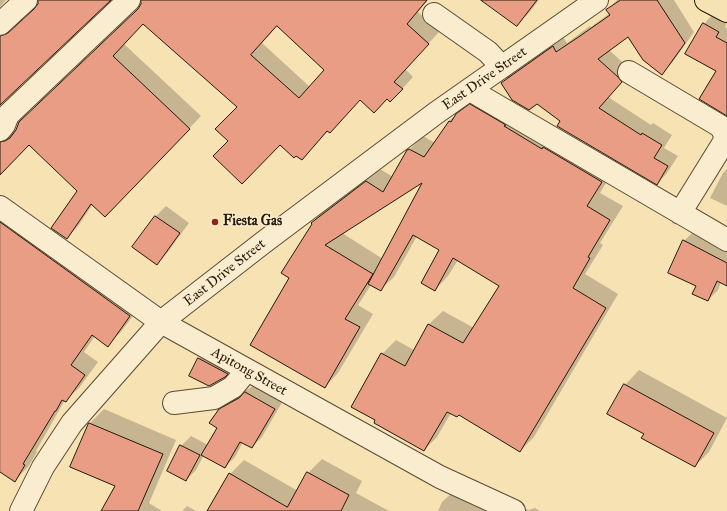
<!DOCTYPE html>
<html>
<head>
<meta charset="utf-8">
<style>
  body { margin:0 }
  canvas { display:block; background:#f7e2b4 }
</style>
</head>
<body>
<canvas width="727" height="511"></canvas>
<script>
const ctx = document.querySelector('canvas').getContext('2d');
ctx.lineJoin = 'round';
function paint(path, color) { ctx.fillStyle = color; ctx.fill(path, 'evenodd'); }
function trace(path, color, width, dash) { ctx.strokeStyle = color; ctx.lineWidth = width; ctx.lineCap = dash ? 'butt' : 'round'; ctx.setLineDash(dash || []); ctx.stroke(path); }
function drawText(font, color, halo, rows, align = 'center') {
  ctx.font = font + ' "IM FELL Great Primer",serif'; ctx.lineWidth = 3; ctx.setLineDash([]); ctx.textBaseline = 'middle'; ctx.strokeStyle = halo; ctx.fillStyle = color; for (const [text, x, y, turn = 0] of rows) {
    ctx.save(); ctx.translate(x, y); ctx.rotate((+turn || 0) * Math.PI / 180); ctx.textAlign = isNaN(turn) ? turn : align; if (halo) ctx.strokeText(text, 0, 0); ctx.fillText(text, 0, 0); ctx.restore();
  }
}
const shadow = new Path2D(`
  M0,0H6L0,7Z
  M39,0H109L10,95L7,99L6,98L0,102V16L15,25L21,22L39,4Z
  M142,0H428L418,12L439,32L405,69L413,77L402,89L388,98L360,100L328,131L302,159L280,144L229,141L238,107L143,23L124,44L201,116L117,204H93L78,226L67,238L79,191L29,144L0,173V123L10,131L16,130L139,8L142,3ZM277,26L325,70L310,87L262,43Z
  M483,0H539L528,14L517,25Z
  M617,0H674L694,32L672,63L662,73L629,36L609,50L632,71L608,97L651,125L653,123L672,135L664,148L678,156L667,173L657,184L537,103L502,83L512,73L563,37L567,43L590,26L591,27L610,13L608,10Z
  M713,14L727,22L725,27L727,28V114L717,71L704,24Z
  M471,101L615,168L600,193L623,206L600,243L603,245L585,274L618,294L534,437L520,451L459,414L451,413L437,437L424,450L382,354L396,340L414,350L429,324L443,311L474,328L501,286L458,260L448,276L435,290L441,250L417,236L394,277L380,290L371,285L358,305L373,314L338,373L325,387L291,277L313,224L312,223L325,209L380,169L393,177L410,149L423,136L435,143L449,121ZM425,180L383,259L342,233Z
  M727,169V206L710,198L723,173Z
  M166,206L189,223L167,253L157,263L134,247L156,216Z
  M0,207L143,302L121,332L107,345L95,336L84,352L98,362L79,388L65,400L36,451L37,452L28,467L15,480L0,471Z
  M694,231L727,248V285L721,282L718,290L708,300L697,285L684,241Z
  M209,349L235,366L224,376L199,359Z
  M639,370L727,418L709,452L695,466L645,433L625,385Z
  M256,382L284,399L262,437L252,447L243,442L235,457L225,467L204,455L196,470L186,480L181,446L191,436L208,445L218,428L220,410L230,399L250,388Z
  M104,409L176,440L149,503L162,511H102L117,485L71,466L90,423Z
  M322,459L362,481L356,493L389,511H208L230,474L244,460L298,491L308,473Z
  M456,489L511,511H438L442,502Z
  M187,506L196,511H182Z
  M520,507L529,510L535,508L540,511H516Z`);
const building = new Path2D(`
  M38,0H111L0,105V36L8,33L34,9L38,4Z
  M141,0H427L407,24L429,44L394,82L403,89L390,102L387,99L374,113L360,100L330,133L327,131L302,160L296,156L294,158L280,145L242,184L213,156L228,141L215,129L237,107L143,24L113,56L190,129L105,217L91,204L67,239L51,228L77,191L29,145L0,175V142L5,141L10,138L16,130L19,122L138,9L141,4ZM277,26L324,70L299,98L251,55Z
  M481,0H537L517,26Z
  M621,0H657L685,43L662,75L643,60L628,37L598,59L618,77L622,82L599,108L641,135L642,133L662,145L654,158L668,166L657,185L557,126L560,121L537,104L529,110L512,100L501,83L553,46L556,52L580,36L610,15L606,10Z
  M703,23L719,32L716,37L727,43V116L699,99L716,71L685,54Z
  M470,104L506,125L504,126L542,149L543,147L602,182L587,206L610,220L588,257L590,258L573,288L606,308L520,452L459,415L457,417L447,412L424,451L374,423L375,420L351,407L381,353L405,366L428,324L463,343L499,286L453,258L435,291L421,283L439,250L413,235L381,291L368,284L422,183L325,245L373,274L345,319L360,327L325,388L250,345L289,278L281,273L312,224L311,223L366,181L383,192L407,150L409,149L424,157L449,121L451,122L456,114Z
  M155,216L180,233L157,265L132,247Z
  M0,222L130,316L108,347L92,335L71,365L85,375L66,402L62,400L56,411H55L23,464L25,465L15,482L0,472Z
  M683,240L727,263V286L717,281L708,301L692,294L696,286L668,273Z
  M198,358L228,374L225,377L209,386L189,376Z
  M624,384L714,433L695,467L641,438L644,434L607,414Z
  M245,392L275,409L252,448L240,442L225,468L201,455L217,428L209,423L219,409L239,398Z
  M89,423L163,454L138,511H101L115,486L70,467Z
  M180,445L200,455L186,481L167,471Z
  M307,472L349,495L341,511H207L229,473L287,507Z`);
const minor = new Path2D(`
  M434,14L488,52L502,67
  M0,24L26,0
  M629,72L720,126L725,134L724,142L680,213
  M470,90L727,240
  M0,130L4,125L8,115L129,0
  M0,207L161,322L440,477L514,511
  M174,403L214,398L233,387L247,370
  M21,511L43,467L72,423L161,322L264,242L436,113L597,0`);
const major = new Path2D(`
  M706,0L727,11`);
const markers = [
  [215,222,4,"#8f2418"]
];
const streetNames = [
  ["East Drive Street",485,79,-35],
  ["East Drive Street",225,273,-38],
  ["Apitong Street",249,372,29]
];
const poiNames = [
  ["Fiesta Gas",223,222]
];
paint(shadow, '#0003');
paint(building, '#e89d84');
trace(building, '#25190a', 1);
trace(minor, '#5a4b34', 24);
trace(major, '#25190a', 24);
trace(minor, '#faecce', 22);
trace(major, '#f7e2b4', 22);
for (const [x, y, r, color] of markers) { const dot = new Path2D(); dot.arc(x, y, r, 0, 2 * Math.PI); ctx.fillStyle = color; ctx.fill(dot); trace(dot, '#faecce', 1.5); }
drawText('14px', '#25190a', '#faecce', streetNames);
drawText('bold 14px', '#25190a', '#faecce', poiNames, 'left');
</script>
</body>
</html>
